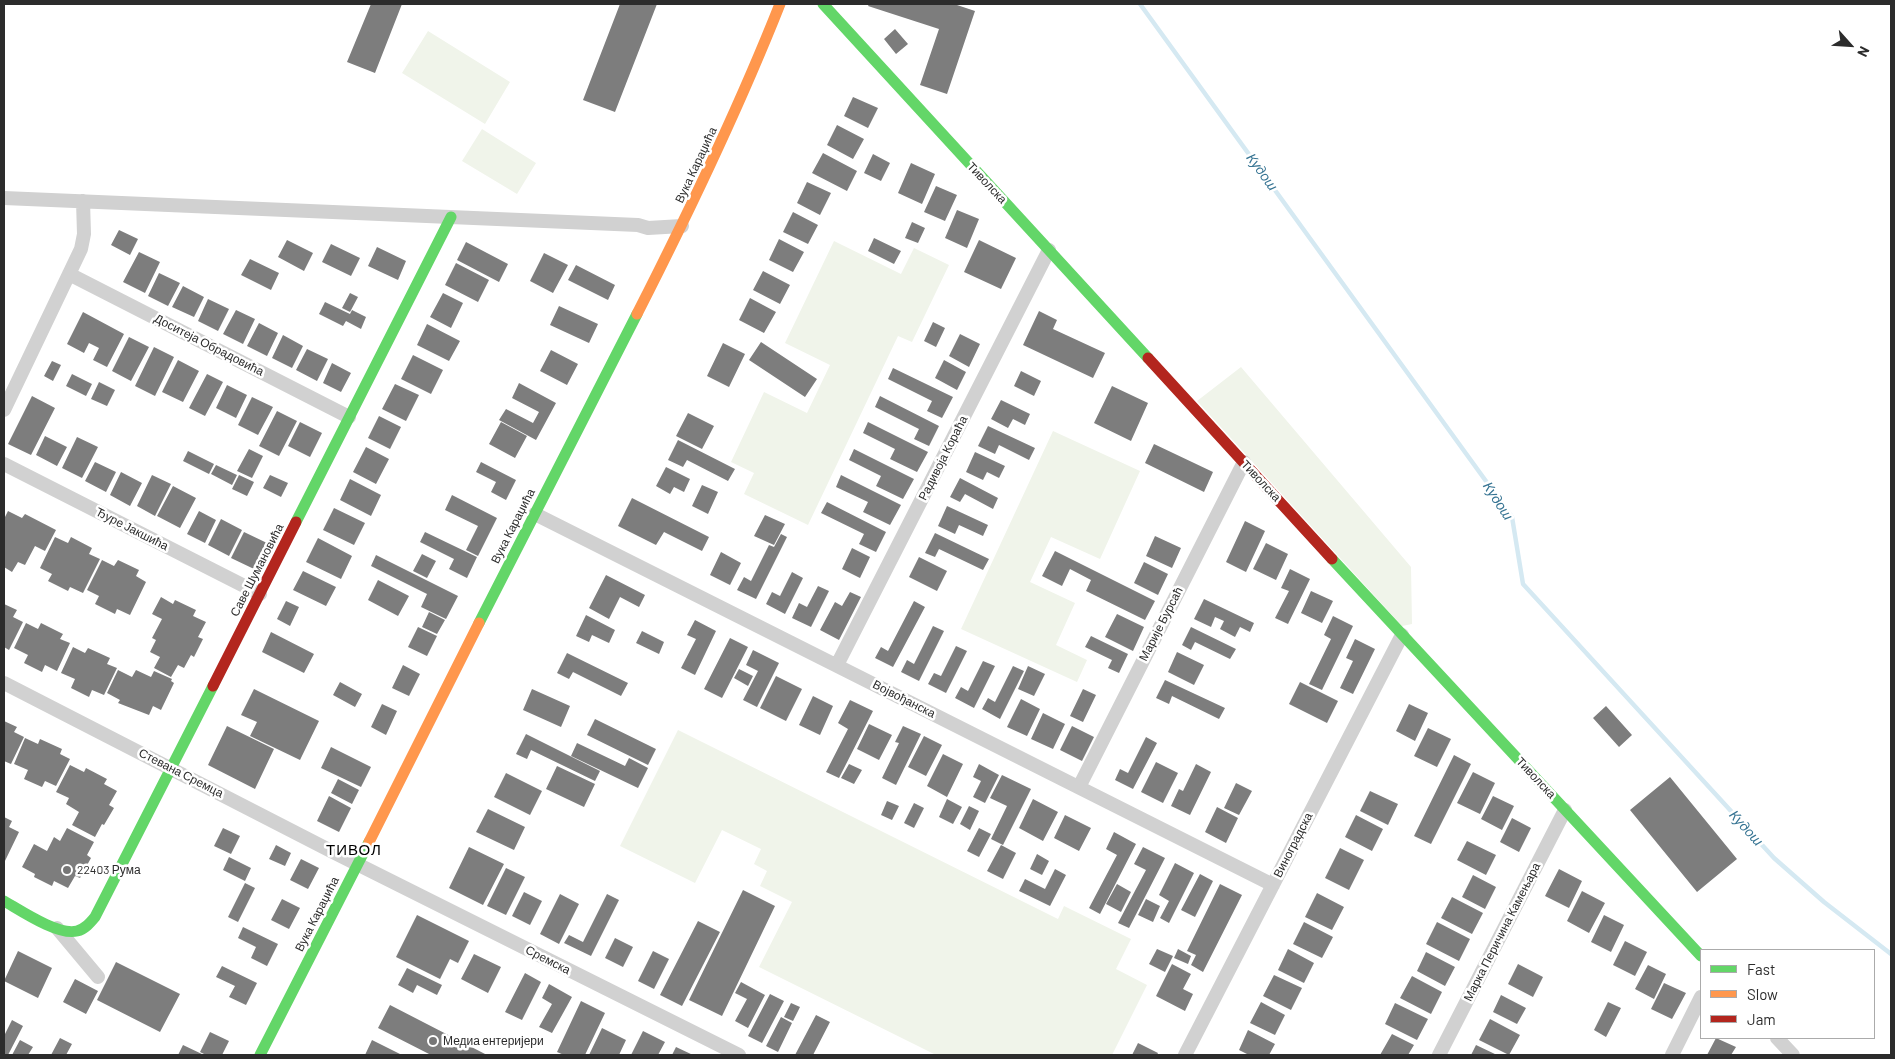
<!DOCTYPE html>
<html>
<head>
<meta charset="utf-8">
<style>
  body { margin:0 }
  #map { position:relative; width:1895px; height:1059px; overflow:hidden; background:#fff; font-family:Barlow,sans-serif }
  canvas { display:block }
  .frame { position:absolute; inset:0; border:5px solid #2c2c2c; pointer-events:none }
  .legend { position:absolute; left:1700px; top:949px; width:175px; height:90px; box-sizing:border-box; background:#fff; border:1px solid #ababab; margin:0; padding:6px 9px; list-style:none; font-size:15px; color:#2c2c2c }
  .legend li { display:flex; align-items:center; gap:10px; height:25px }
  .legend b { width:25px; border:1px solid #ababab }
  .north { position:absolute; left:1825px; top:20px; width:50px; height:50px; -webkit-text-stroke:4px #fff; paint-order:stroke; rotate:116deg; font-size:14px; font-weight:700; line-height:20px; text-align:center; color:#2c2c2c }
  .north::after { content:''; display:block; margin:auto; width:18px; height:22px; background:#2c2c2c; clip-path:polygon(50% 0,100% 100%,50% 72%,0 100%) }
</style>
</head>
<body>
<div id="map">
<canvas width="1895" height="1059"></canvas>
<div class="frame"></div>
<ul class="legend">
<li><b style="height:6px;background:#63d668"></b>Fast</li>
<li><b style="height:6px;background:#ff974d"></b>Slow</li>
<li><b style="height:6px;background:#b3261e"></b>Jam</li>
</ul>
<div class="north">N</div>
</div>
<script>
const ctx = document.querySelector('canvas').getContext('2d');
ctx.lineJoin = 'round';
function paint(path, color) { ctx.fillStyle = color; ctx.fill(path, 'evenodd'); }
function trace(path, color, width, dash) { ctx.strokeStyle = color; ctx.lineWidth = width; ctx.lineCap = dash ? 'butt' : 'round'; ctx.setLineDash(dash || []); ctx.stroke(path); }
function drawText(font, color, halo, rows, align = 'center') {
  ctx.font = font + ' Barlow,sans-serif'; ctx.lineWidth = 5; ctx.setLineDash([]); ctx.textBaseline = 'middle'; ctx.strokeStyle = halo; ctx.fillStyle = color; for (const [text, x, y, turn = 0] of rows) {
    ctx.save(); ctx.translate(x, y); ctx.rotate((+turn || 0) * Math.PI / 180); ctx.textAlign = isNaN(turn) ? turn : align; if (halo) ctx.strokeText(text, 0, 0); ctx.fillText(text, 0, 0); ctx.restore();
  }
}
const green = new Path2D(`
  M428,31L510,82L485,124L402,73Z
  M482,129L536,163L517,194L462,161Z
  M834,241L901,274L914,248L949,265L912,342L898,336L808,525L744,494L754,473L731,462L764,392L807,413L830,365L785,343Z
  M1241,367L1411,567L1412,624L1402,626L1197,401Z
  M1053,431L1140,471L1100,559L1051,537L1030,582L1075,603L1056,645L1087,660L1077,682L961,629Z
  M678,730L1058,919L1064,906L1131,939L1116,969L1147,985L1112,1055H936L759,967L792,902L760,886L767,871L754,864L761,849L722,830L695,883L620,846Z`);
const stream = new Path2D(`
  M1140,4L1512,517L1523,584L1774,858L1824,902L1891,954`);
const building = new Path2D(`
  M371,4H402L375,73L347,62Z
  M620,4H657L615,112L583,100Z
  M869,4H954L975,11L947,94L920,85L939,29L868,6Z
  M895,29L908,44L896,54L884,39Z
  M853,97L878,108L868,128L844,116Z
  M837,125L864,139L853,159L827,145Z
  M823,153L857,171L847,191L812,173Z
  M873,154L890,163L881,181L864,173Z
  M911,163L935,174L922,204L898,193Z
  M807,182L831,193L820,215L797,203Z
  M936,186L957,195L945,221L924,212Z
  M957,210L979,219L967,248L945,238Z
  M793,212L818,225L808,244L783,232Z
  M912,222L925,228L918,243L905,238Z
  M119,230L138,239L130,255L111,245Z
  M874,238L901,251L894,264L868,251Z
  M779,239L804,252L793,272L769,260Z
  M287,240L313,253L304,271L278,257Z
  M979,240L1016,258L1001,289L964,272Z
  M466,242L508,264L499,282L457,260Z
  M331,244L360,258L351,276L322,262Z
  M377,247L406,261L398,280L368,266Z
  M139,252L160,262L145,293L123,282Z
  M544,253L568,265L553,293L530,281Z
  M250,259L279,273L271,290L241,275Z
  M456,263L489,280L478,302L445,285Z
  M576,265L615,285L608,300L568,280Z
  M763,271L790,285L780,304L753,290Z
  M159,273L180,283L168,306L148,296Z
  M183,286L204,297L194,317L172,307Z
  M350,293L358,297L350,312L342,308Z
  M443,293L463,303L451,328L430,317Z
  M750,298L776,312L764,333L739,320Z
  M208,299L229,309L218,331L198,321Z
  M325,302L350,314L352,310L366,317L361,329L346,321L343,326L319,314Z
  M559,306L598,324L589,343L550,325Z
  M236,310L255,319L243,344L223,334Z
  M1039,311L1057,320L1053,329L1105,353L1093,378L1023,345Z
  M83,312L124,334L107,367L93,360L99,348L89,343L84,353L67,344Z
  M933,322L945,328L936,347L924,341Z
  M259,323L278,333L267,356L247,346Z
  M427,324L460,341L449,361L417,345Z
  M960,334L980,344L969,367L949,356Z
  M283,335L303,346L292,368L272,358Z
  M129,337L149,347L131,381L112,371Z
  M761,342L817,379L805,397L749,360Z
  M723,343L745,354L729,387L707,376Z
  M154,347L174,357L155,396L135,386Z
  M307,349L328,359L317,381L296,370Z
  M551,350L578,364L567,385L540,371Z
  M413,355L443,370L431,394L401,379Z
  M178,360L199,371L183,402L162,392Z
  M944,360L966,372L957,390L935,378Z
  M52,361L61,365L53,381L44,376Z
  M332,363L351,373L341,392L323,383Z
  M893,368L953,397L942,418L927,411L932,401L888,379Z
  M1021,371L1041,381L1034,396L1014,386Z
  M72,374L92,384L86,396L66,386Z
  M207,374L223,382L205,416L189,408Z
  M99,382L115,390L107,406L91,399Z
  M519,383L556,403L536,440L499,420L506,409L533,423L539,412L512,398Z
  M395,384L419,395L406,421L382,409Z
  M227,385L247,395L236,418L216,408Z
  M1112,386L1148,403L1131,441L1094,423Z
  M32,396L55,408L31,455L8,444Z
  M880,396L939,426L929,446L914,439L919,429L875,407Z
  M252,397L273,407L258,435L238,425Z
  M1001,400L1030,414L1025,425L1013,419L1008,428L991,419Z
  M277,411L297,421L279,456L259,446Z
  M688,413L714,426L702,449L676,436Z
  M379,416L401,427L390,449L368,438Z
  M300,422L322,433L310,457L288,446Z
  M501,422L527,436L515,458L489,444Z
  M868,422L928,452L917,472L890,459L895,449L863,433Z
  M988,426L1035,448L1029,460L999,445L995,454L978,446Z
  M45,436L67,447L57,466L36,455Z
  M77,437L98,447L82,478L62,468Z
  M678,440L735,469L728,481L687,460L683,467L668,460Z
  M1154,444L1213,472L1204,492L1145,463Z
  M366,447L389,459L376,484L353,472Z
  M249,449L263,456L252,478L237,471Z
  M854,449L914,479L903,499L876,486L881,476L849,460Z
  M188,451L214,464L209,474L183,461Z
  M975,452L1005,466L999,478L987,472L983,480L966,472Z
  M95,462L116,472L106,492L85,481Z
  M481,462L516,480L506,500L491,492L496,482L476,472Z
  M216,465L237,475L232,485L211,474Z
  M666,467L690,479L684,492L674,487L670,494L656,486Z
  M121,472L142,483L130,506L110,495Z
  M152,475L171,484L155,516L137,506Z
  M239,475L254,482L247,496L232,489Z
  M270,475L288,483L281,497L263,488Z
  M841,475L901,505L890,525L863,512L868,502L836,487Z
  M960,478L998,498L993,509L965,494L960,502L950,497Z
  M350,479L381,495L371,516L340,500Z
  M702,485L718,492L708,514L692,506Z
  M173,486L196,498L180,528L157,516Z
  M452,495L497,518L478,556L466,550L478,526L445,510Z
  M632,498L709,537L702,551L664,532L656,545L618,526Z
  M827,502L886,532L876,552L859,544L864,534L821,513Z
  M947,506L988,525L983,536L959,525L955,534L938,526Z
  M334,508L365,523L354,545L323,530Z
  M8,511L22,518L25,514L56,530L45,551L35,546L25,565L18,562L12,572L4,567V519Z
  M199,511L216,520L205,543L187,534Z
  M765,515L785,524L774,545L754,536Z
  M221,519L242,530L229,556L208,545Z
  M1245,521L1265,531L1246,572L1226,562Z
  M244,532L267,543L254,569L231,558Z
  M425,532L477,557L467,578L449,569L454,559L420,542Z
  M935,533L989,559L983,570L939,549L935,557L925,553Z
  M781,534L787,537L756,599L737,590L744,577L751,581L769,545L774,547Z
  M1155,536L1181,548L1172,568L1146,556Z
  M55,537L68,543L71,537L92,548L89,554L100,559L83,593L70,587L68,591L48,581L52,574L40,568Z
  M318,538L352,556L341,579L306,562Z
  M1266,543L1288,554L1276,580L1253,569Z
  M852,548L870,557L860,578L842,569Z
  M1055,551L1155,601L1145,620L1086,591L1091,580L1070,569L1062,586L1042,576Z
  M721,552L741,563L730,585L710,575Z
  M422,554L436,561L427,578L413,571Z
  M376,555L458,596L446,619L421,607L427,594L371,566Z
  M919,557L947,571L937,591L909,577Z
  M102,560L114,566L118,560L139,570L136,576L146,582L130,615L117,609L115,614L95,604L99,596L87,590Z
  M1144,562L1168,574L1158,595L1134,583Z
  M1290,569L1310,579L1288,624L1275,618L1289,591L1281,588Z
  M303,571L336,587L326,606L293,590Z
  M792,572L803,578L785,614L766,604L772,592L780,596Z
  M606,575L645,595L639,607L620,597L609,619L589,608Z
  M378,580L409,596L398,616L368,600Z
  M818,586L829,591L811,627L792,618L799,603L807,607Z
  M1311,591L1333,601L1322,623L1301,613Z
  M850,592L861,597L839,640L820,630L835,602L842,606Z
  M161,597L173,604L175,600L196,610L193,616L206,622L198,637L203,639L194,657L191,655L184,668L178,665L171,677L154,668L160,657L150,652L156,640L152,638L162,619L152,614Z
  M1204,599L1254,623L1250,632L1240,627L1235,637L1220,629L1224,621L1215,617L1211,627L1194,619Z
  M286,601L299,607L290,626L277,619Z
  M914,601L925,607L893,667L875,658L881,647L888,651Z
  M4,604L17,610L13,617L23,622L9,650L4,647Z
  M429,612L445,620L437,634L422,627Z
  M1117,614L1144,627L1133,651L1105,637Z
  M586,615L615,630L609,643L592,635L589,642L576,636Z
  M1333,616L1353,626L1322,690L1309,684L1331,639L1324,635Z
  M695,620L716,631L695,675L681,668L696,639L687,635Z
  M26,623L38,629L41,623L63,634L60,639L70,643L57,671L45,665L42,672L24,663L28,655L14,648Z
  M933,626L944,631L919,681L901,672L907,660L914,664Z
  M418,627L437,636L427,656L408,647Z
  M1191,627L1236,649L1230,659L1195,642L1191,650L1182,645Z
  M642,631L664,642L659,654L636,643Z
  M271,632L314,654L304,673L262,652Z
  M1091,636L1128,654L1119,673L1108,668L1112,660L1085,647Z
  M730,638L748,647L722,698L704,689Z
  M1355,639L1375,649L1353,694L1340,688L1353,661L1346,658Z
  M956,646L967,651L946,693L928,684L934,673L941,676Z
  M73,647L85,653L88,648L110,658L107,664L117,668L104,695L92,690L89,697L71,688L75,679L61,673Z
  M753,650L779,663L757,707L743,700L758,671L746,665Z
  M1177,652L1204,665L1194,685L1168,672Z
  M567,653L628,683L621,696L573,672L569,679L557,673Z
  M983,661L995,666L974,708L955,698L961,687L968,691Z
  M403,665L420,674L409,696L392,688Z
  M1013,666L1024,671L1000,719L982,709L988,698L995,702Z
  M1028,666L1045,674L1034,696L1018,689Z
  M739,669L753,676L748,686L734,678Z
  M118,670L132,677L136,670L151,677L154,671L172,679L171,681L174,683L161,710L153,706L149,715L118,703L120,700L107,693Z
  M776,676L802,689L786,721L760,708Z
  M1165,680L1225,708L1219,719L1172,696L1169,704L1156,698Z
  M340,682L362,694L355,707L333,695Z
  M1300,682L1338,701L1327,723L1289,704Z
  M254,689L319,721L300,760L250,736L257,722L241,715Z
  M532,689L570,706L561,727L523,710Z
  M1083,689L1096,695L1083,722L1070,716Z
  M813,696L833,706L820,735L799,725Z
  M1021,699L1040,709L1027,736L1007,727Z
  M850,700L873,711L839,778L826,772L848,729L838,723Z
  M382,704L397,711L386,735L371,727Z
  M1409,704L1428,713L1415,741L1396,731Z
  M1606,706L1632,735L1619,747L1593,718Z
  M1043,713L1065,724L1053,749L1031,739Z
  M595,719L656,749L648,765L587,735Z
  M4,721L17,727L14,732L24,737L11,764L4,761Z
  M869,724L892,735L879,760L857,749Z
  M227,726L274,749L255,789L208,765Z
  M903,726L921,734L896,785L882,778L899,743L895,742Z
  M1072,726L1094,737L1082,761L1060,750Z
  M1428,728L1451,739L1437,767L1414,756Z
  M526,734L600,771L595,781L531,750L527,759L516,754Z
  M924,736L942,745L926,776L908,767Z
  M1146,737L1157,743L1133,789L1115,780L1120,769L1128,773Z
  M25,738L38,744L40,739L62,749L60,754L70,759L56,786L45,781L42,787L24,779L28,770L14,764Z
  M577,743L625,766L629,758L648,768L638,788L571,756Z
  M331,747L371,767L361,787L321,768Z
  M943,754L963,764L947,797L927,786Z
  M1454,755L1471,764L1431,844L1414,836Z
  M1156,762L1178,773L1163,803L1141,792Z
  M849,764L862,770L854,784L841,778Z
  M979,764L999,775L985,803L973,797L981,781L973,777Z
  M1196,764L1211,772L1190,815L1171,806L1179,789L1183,791Z
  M70,765L84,772L86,768L107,779L104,784L117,791L109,805L114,808L104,825L102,824L95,837L72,825L79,812L66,804L69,798L56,792Z
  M557,766L595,784L584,807L546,789Z
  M1473,772L1495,783L1480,814L1457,803Z
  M506,773L542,791L530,815L494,797Z
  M1002,775L1031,789L1003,845L991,839L1007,806L990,798Z
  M1670,777L1737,859L1697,892L1630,810Z
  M338,779L359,790L352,804L331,793Z
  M1236,783L1252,791L1239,815L1224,808Z
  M1370,791L1398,804L1388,825L1360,811Z
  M329,796L351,808L339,832L317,821Z
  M1493,796L1514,806L1502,830L1481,819Z
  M947,799L962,807L953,824L939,817Z
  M1033,799L1058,812L1043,841L1019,828Z
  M887,801L899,806L892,820L881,815Z
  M914,803L924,808L914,828L904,823Z
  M969,806L979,811L970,830L960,824Z
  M1217,807L1238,818L1226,843L1205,832Z
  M488,809L525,827L514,850L476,832Z
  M1065,815L1091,828L1079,851L1054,838Z
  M1356,815L1383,829L1372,851L1345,837Z
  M4,817L12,821L9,827L19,832L4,863Z
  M1512,818L1531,828L1519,852L1500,842Z
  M67,828L94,842L87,855L91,858L80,878L75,876L68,888L54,881L52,886L34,877L35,874L22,867L34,844L47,851L54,837L60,841Z
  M223,828L240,836L231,854L214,846Z
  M979,828L991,834L979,857L967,851Z
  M1114,832L1136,844L1100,914L1089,908L1117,855L1106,849Z
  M1467,841L1496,855L1486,875L1457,860Z
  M276,845L291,853L285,866L269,859Z
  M1001,845L1016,853L1003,879L987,871Z
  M469,847L504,864L483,905L449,888Z
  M1143,847L1165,858L1129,928L1118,923L1146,870L1134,864Z
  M1340,848L1364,860L1349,890L1325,878Z
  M1037,854L1049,861L1042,875L1030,869Z
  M229,857L251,868L245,881L223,870Z
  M301,859L319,868L308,889L290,880Z
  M1175,863L1194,873L1169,923L1160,918L1169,901L1159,895Z
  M506,868L525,877L506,915L487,906Z
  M1055,869L1066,875L1050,906L1019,891L1025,879L1045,889Z
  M1559,869L1582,881L1569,908L1545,896Z
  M1200,874L1213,881L1195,917L1181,910Z
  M1473,875L1496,887L1485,909L1462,897Z
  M245,883L255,888L238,922L228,917Z
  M1117,884L1131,892L1121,912L1106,904Z
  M1220,884L1242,895L1203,972L1191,965L1196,955L1187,951Z
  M743,890L775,906L722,1016L689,1000Z
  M1582,891L1605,903L1589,933L1567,921Z
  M524,892L542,901L530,925L512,916Z
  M1317,893L1344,907L1332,930L1305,917Z
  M560,894L579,904L559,944L540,934Z
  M607,894L619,900L591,956L564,943L569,935L583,942Z
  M1452,897L1483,913L1472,934L1441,918Z
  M282,899L300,908L289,929L271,920Z
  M1146,899L1160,906L1153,922L1138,915Z
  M417,915L469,941L458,963L450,959L440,979L396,957Z
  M1604,915L1624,925L1611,952L1591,942Z
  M698,921L720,932L682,1006L660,995Z
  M1304,922L1333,937L1322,958L1293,944Z
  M1437,922L1470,939L1459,961L1426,944Z
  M243,927L278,944L267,966L251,958L256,947L238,938Z
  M615,938L633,947L623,967L605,958Z
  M1625,941L1647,952L1635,976L1613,965Z
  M1157,949L1173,956L1165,972L1149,964Z
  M1178,949L1191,956L1188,964L1174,958Z
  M1288,949L1314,963L1304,983L1278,970Z
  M18,951L52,968L38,998L4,981Z
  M653,951L669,959L654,989L638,981Z
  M1426,952L1455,967L1445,986L1417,971Z
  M474,954L501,967L488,993L461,979Z
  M116,962L180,994L160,1032L97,1000Z
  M1172,964L1191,974L1183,989L1193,994L1185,1011L1156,996Z
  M1518,964L1543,977L1533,997L1508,984Z
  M1648,965L1666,974L1654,999L1635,989Z
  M222,966L257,983L246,1005L229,997L235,986L216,977Z
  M407,968L442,985L437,995L417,985L413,993L398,985Z
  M525,973L541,982L522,1020L505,1012Z
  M1274,975L1302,988L1291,1010L1263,996Z
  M1412,976L1442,992L1431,1014L1400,998Z
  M75,979L98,991L86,1014L63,1002Z
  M741,982L765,995L748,1028L735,1021L747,999L735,993Z
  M1664,983L1686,993L1672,1019L1651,1009Z
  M549,984L572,997L552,1033L539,1027L552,1004L542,998Z
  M770,994L784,1001L762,1043L748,1036Z
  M1501,995L1526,1008L1517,1024L1493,1012Z
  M581,1001L605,1013L585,1055H564L557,1052Z
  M1261,1002L1285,1015L1275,1035L1250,1023Z
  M1608,1002L1621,1008L1606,1037L1594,1030Z
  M791,1003L800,1007L793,1021L784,1017Z
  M1395,1003L1428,1019L1417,1040L1385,1024Z
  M390,1005L487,1055H431L378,1028Z
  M816,1015L830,1022L813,1055H795Z
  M781,1017L792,1023L778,1052L766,1046Z
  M1490,1019L1520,1035L1509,1055L1479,1040Z
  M12,1020L23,1026L8,1055H4V1036Z
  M602,1028L626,1040L619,1055H589Z
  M1248,1030L1275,1044L1269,1055H1249L1239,1050Z
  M643,1031L665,1042L658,1055H631Z
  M210,1032L229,1041L222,1055H206L200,1052Z
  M1392,1034L1414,1045L1408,1055H1380Z
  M60,1038L72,1044L66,1055H51Z
  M1716,1038L1736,1047L1731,1055H1707Z
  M20,1040L33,1047L28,1055H12Z
  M372,1040L402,1055H365Z
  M1138,1043L1158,1053L1157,1055H1132Z
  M183,1045L204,1055H178Z
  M1476,1045L1497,1055H1471Z
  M676,1047L693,1055H672Z`);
const street = new Path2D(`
  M4,198L638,225L648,228L682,226
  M69,274L349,417
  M4,410L81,249L84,234L83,201
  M4,464L260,594
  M535,514L1273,885
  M837,665L1049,250
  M4,683L333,852L739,1055
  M1079,787L1244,462
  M57,928L98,977
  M1777,1038L1793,1055
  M1185,1055L1402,635
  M1439,1055L1565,810
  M1672,1055L1701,997`);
const fast = new Path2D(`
  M823,4L1148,358
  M296,522L451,217
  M1332,559L1701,956
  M479,623L637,314
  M4,901C20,910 58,936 77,931C85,929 90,923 95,917L213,686
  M260,1055L369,842`);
const slow = new Path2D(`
  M637,314C689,212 738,110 780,4
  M369,842L479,623`);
const jam = new Path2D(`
  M1148,358L1332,559
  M213,686L296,522`);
const markers = [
  [67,870,5,"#767676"],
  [433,1041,5,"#767676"]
];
const streetNames = [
  ["Вука Караџића",696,165,-65],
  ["Тиволска",987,183,47],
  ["Доситеја Обрадовића",209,345,27],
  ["Радивоја Кораћа",943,458,-63],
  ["Тиволска",1261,481,47],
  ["Вука Караџића",513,526,-63],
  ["Ђуре Јакшића",132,529,27],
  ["Саве Шумановића",257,570,-63],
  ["Марије Бурсаћ",1161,624,-63],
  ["Војвођанска",904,699,27],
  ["Стевана Сремца",181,773,27],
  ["Тиволска",1536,778,47],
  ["Виноградска",1293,845,-63],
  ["Вука Караџића",317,914,-63],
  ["Марка Перичина Камењара",1502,932,-63],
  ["Сремска",548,960,27]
];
const poiNames = [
  ["22403 Рума",77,870],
  ["Медиа ентеријери",443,1041]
];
const waterNames = [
  ["Кудош",1262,172,54],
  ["Кудош",1498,501,57],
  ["Кудош",1746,828,48]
];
const quarterNames = [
  ["ТИВОЛ",354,850]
];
paint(green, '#f0f4ea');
trace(stream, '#d5e9f2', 4.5);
paint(building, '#7d7d7d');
trace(street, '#d1d1d1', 14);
trace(fast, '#63d668', 11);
trace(slow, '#ff974d', 11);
trace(jam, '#b3261e', 11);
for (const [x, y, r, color] of markers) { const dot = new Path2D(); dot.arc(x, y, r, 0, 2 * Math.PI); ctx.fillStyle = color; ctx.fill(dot); trace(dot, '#fff', 2); }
drawText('12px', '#2c2c2c', '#fff', streetNames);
drawText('12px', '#2c2c2c', '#fff', poiNames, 'left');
drawText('italic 14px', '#367493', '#fff', waterNames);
ctx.letterSpacing = '1px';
drawText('15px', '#000', '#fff', quarterNames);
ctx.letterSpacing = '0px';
</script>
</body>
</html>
